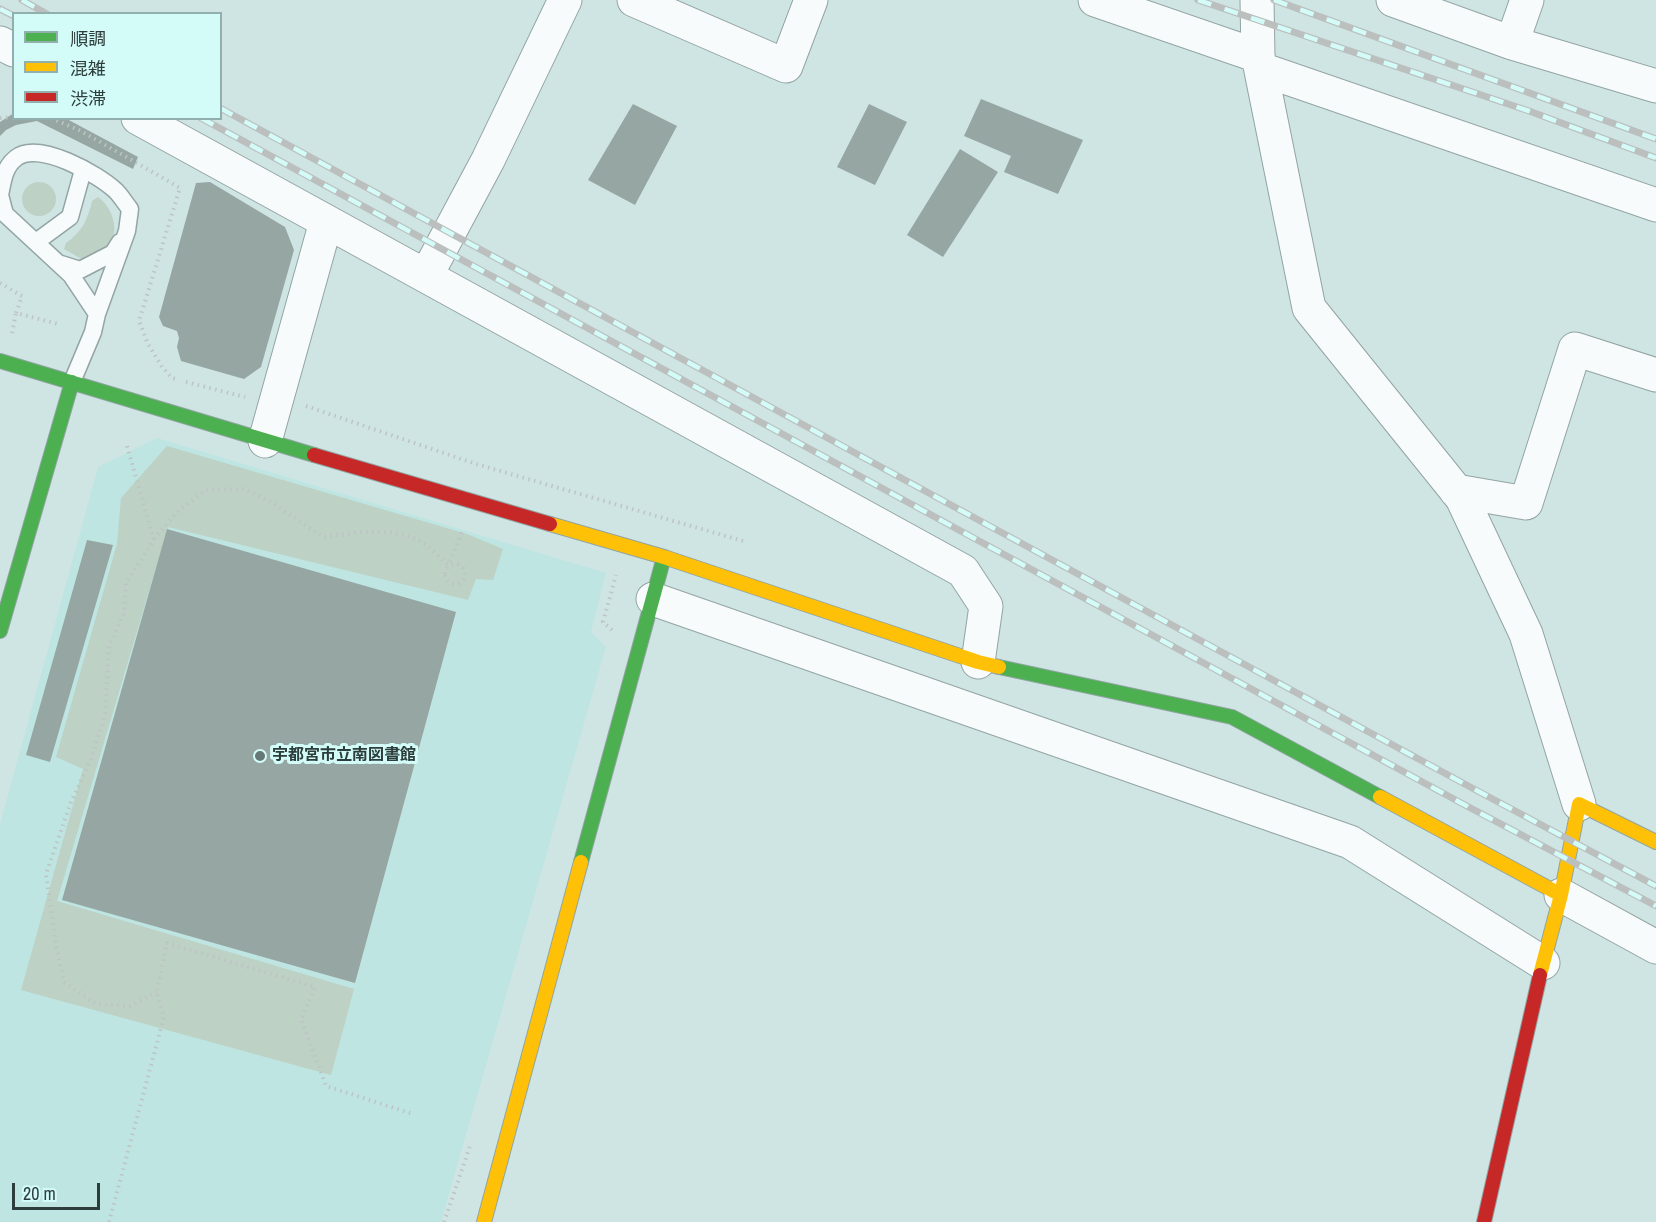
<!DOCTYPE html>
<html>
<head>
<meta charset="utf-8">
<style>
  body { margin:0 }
  #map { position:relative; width:1656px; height:1222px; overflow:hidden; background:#cfe5e4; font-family:"Archivo Narrow","Noto Sans JP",sans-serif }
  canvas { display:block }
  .legend { position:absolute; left:12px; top:12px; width:210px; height:108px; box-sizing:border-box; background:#d3fcf9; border:2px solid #91b0ad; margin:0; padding:8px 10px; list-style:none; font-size:18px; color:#2d3d3c }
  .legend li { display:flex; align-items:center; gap:12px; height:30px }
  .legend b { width:30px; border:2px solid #91b0ad }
  .scale { position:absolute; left:12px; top:1183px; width:88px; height:27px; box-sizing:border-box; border:3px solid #2d3d3c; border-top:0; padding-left:8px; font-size:18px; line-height:21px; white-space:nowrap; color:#2d3d3c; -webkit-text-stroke:4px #d3fcf9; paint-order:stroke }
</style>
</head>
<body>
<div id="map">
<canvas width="1656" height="1222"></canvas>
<ul class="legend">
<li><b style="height:8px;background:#4caf50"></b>順調</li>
<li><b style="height:8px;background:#ffc107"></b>混雑</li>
<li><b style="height:8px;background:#c62828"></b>渋滞</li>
</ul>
<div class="scale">20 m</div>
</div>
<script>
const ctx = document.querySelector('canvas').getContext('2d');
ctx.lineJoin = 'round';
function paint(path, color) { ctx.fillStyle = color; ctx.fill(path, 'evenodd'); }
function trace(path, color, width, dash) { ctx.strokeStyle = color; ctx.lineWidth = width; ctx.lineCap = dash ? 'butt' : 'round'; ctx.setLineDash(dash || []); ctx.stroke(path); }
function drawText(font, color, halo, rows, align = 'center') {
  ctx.font = font + ' "Archivo Narrow","Noto Sans JP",sans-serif'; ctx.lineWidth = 6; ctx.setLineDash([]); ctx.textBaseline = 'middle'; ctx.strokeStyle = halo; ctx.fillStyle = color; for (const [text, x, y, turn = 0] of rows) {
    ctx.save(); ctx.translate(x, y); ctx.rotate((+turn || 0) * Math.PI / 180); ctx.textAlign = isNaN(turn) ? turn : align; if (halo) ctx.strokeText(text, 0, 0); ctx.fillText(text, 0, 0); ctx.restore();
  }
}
const built = new Path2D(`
  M157,438L606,573L591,632L606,647L441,1222H0V824L98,467Z`);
const green = new Path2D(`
  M22 199a17 17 0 1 1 34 0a17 17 0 1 1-34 0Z
  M98,197C115,209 122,238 103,253C99,257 90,258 85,261L64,249L66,243C82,232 88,219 92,201Z
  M167,446L467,534L503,549L493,580L476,579L468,600L168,527L57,901L354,989L331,1075L21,990L83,769L56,757L117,544L121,498Z`);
const building = new Path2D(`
  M981,99L1083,140L1058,194L1004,172L1011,156L964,136Z
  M633,104L677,126L635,205L588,180Z
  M869,104L907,122L875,185L837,167Z
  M14,113V118H65L138,157L133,169L37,121L16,125L6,130L0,136V122Z
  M960,149L998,172L943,257L907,235Z
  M210,182L285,227L294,250L261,367L244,379L181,361L177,347L179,338L177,331L163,326L159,317L196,183Z
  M167,529L456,612L355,983L62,900Z
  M87,540L113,545L50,762L26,755Z`);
const path = new Path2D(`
  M0,118L14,117
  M51,118L81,131L180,188L139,321L148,344L162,367L172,378L176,379
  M0,283L22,296L16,313L58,324
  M12,333L16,313
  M186,382L245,397
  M306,406L476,464L743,541
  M127,446L154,540L126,583L124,613L109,646L105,715L91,759L71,802L46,874L56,946L64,982L96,1004L130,1006L157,992
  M154,539L177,512L206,490L245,489L271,502L323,537C354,533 390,526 420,541C430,546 439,558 448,565L463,530
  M445 574a10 10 0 1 1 20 0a10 10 0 1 1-20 0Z
  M612,630L603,622L616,575
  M109,1222L164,1017L157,992L167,943L315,987L301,1019L326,1086L413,1114
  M444,1222L470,1146`);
const lane = new Path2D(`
  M0,195C3,181 4,167 16,158C38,140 98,174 116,191C121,196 125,203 130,209L127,231L97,314L93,332L72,382
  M0,195L5,214L71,275L97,314
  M36,242L70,217L83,170
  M61,264L80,270L113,253L120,242`);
const street = new Path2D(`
  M634,0L786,66L811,0
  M1095,0L1258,56
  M1257,0L1258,56L1309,308L1462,498L1526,634L1579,804
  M1393,0L1512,43L1656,86
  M0,43L14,50
  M1512,43L1527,0
  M1261,69L1656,205
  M138,118L963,571L986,606L978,662
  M426,276L488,160L565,0
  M265,441L326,222
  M1456,491L1526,503L1575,349L1656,375
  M653,599L1350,842L1543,963
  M1561,895L1656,947`);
const fast = new Path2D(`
  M0,361L314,455
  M0,631L72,382
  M999,667L1232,717L1380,797
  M581,862L664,557`);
const slow = new Path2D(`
  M550,524L664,557L978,662L999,667
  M1380,797L1561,895
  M1540,975L1561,895L1579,804L1656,842
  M484,1222L581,862`);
const jam = new Path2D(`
  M314,455L550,524
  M1484,1222L1540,975`);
const rail = new Path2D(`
  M22,0L47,14
  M1198,0L1529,111L1656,158
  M1274,0L1656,139
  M0,9L14,16
  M220,108L1472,788L1656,886
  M201,118L1463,804L1656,906`);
const markers = [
  [260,756,6,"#667877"]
];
const poiNames = [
  ["宇都宮市立南図書館",272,756]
];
paint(built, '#bee5e2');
paint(green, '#bdd1c5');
paint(building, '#96a6a3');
trace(lane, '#92a4a3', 19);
trace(street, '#92a4a3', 35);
trace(fast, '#92a4a3', 16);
trace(slow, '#92a4a3', 16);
trace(jam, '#92a4a3', 16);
trace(path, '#bdc5c4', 4, [1.5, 4.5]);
trace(lane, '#f8fbfb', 16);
trace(street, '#f8fbfb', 33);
trace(fast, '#4caf50', 14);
trace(slow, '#ffc107', 14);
trace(jam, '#c62828', 14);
trace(rail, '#bbc0bf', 7);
trace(rail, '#d3fcf9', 4.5, [14]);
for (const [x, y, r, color] of markers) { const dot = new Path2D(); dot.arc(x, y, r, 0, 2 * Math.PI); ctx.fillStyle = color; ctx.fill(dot); trace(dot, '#d3fcf9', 2); }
drawText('bold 16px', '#2d3d3c', '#d3fcf9', poiNames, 'left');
</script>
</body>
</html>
